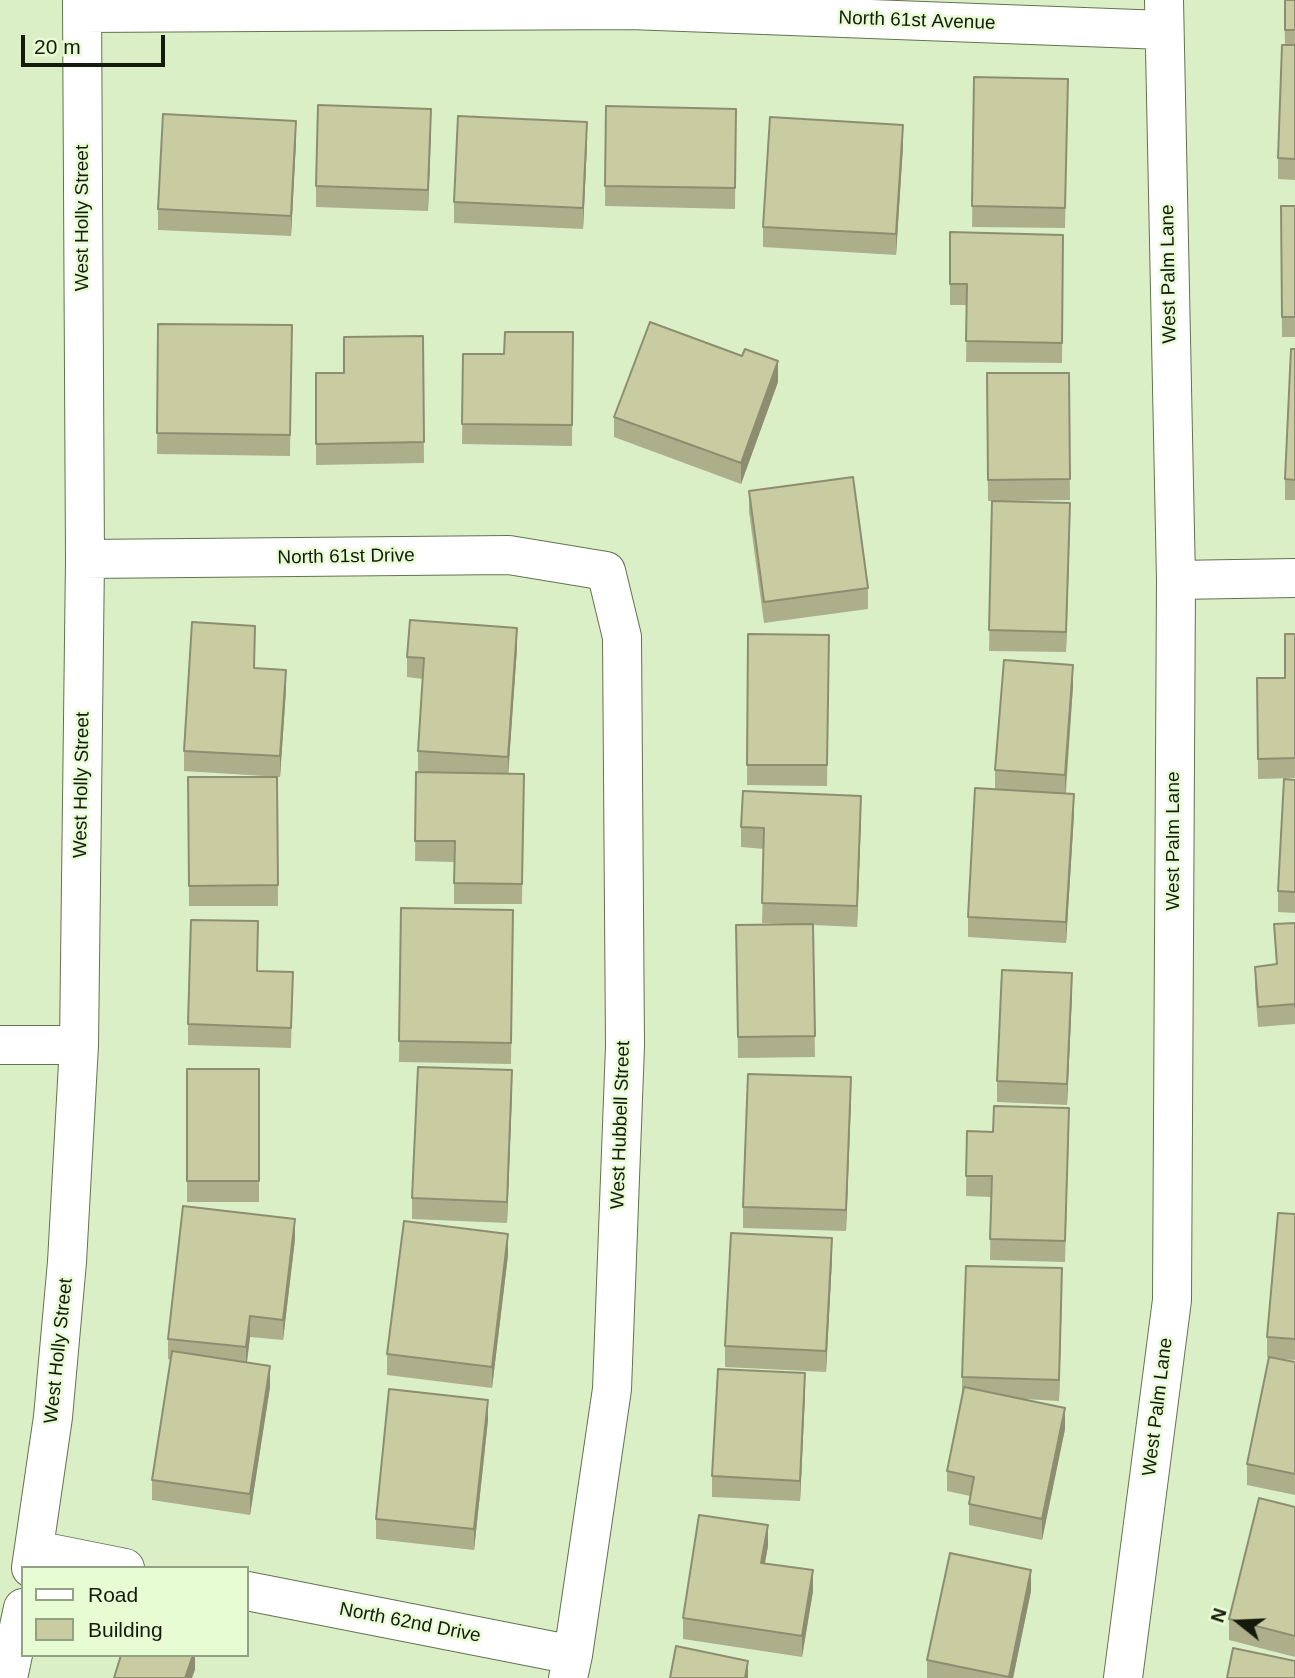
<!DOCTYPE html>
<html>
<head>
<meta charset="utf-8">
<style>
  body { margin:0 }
  #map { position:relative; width:1295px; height:1678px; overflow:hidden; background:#dbefc7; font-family:Helvetica,sans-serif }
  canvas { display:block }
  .legend { position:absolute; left:21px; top:1566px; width:228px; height:91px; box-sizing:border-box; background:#e8fcd4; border:2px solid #93a284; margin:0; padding:9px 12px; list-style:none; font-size:21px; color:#141b0d }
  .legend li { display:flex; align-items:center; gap:14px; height:35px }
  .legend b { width:35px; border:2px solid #93a284 }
  .north { position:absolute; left:1204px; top:1587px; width:70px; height:70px; -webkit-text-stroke:5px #e8fcd4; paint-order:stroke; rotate:288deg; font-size:19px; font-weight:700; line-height:28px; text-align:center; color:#141b0d }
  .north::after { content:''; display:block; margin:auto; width:24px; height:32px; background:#141b0d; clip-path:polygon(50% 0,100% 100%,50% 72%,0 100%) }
  .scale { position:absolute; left:21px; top:35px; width:144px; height:32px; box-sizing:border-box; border:4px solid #141b0d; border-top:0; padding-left:9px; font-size:21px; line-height:24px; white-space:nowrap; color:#141b0d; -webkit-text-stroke:5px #e8fcd4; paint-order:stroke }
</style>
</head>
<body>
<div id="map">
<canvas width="1295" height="1678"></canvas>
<ul class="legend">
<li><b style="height:9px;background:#fff"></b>Road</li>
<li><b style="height:19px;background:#c9cba1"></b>Building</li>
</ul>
<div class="north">N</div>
<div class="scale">20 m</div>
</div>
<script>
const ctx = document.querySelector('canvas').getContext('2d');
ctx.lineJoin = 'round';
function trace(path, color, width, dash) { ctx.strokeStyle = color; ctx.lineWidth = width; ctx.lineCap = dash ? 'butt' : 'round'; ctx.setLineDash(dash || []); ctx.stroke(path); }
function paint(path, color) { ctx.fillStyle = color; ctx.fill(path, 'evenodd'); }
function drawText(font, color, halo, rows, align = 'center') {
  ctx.font = font + ' Helvetica,sans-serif'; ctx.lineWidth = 5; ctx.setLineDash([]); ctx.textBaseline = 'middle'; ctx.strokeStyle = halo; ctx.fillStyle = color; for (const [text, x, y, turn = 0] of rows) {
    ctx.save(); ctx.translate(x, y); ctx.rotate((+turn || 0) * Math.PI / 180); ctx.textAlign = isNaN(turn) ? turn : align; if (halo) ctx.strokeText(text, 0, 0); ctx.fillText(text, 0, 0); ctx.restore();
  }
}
const minor = new Path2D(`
  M82,13L630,10L1164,30
  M85,559L509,555L606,571L622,637L625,1046L612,1389L573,1655L568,1678
  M1176,580L1295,578
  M0,1045H79
  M35,1550L125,1568
  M31,1568L53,1417L67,1262L79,1045L85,559L82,0
  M247,1591L573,1655
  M8,1678L23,1608
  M1123,1678L1172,1300L1176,580L1164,0`);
const wall = new Path2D(`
  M1284,0H1295V180L1278,179V158L1285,45Z
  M974,77L1068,79L1065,228L972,227Z
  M606,106L736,109L735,209L605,206Z
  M431,130L428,211L316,207V186Z
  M296,141L291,236L158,230V209Z
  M587,143L583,229L454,223V202Z
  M903,146L896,255L763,247V227Z
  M1281,206H1295V337H1282Z
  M950,232L1063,235L1062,363L966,362L967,305H950Z
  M158,324L292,325L290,456L157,454Z
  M573,332L572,446L462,444L463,354H504Z
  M423,336L424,463L316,465V373H344Z
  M1295,349V500H1285V479Z
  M742,356L778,382L741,484L614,437V417Z
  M987,373H1069L1070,500L1003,501L1070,523L1066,652L989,651L992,501H988Z
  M749,491L868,588V609L764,623L749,512Z
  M748,634L829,635L827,786L747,785Z
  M1295,634V778L1258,779L1257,678H1285Z
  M255,647L254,668L286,690L280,777L184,771V751Z
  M517,648L508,774H524L522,904H454V862L415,861L416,772L437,773L418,771V751L423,679L407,677V657Z
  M1073,686L1066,793L1074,814L1066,943L968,937V917L995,790V770Z
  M188,777H277L278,906H189Z
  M1295,780V913L1278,912V891Z
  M861,816L857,927L813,925L815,1057L738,1058L736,925L786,924L762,923L764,849L741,847V827Z
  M401,908L513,910L511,1064L399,1062Z
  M1295,923V1027V1024L1258,1027L1255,987V967L1276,964L1274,924Z
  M257,971L293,972L291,1048L188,1045V1024Z
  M1072,994L1067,1105L997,1102V1081Z
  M187,1069H259V1202H187Z
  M512,1091L507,1223L412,1219V1198Z
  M851,1098L846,1231L743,1228V1207Z
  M1069,1128L1065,1262L990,1260L991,1197L966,1196L967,1131L993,1132Z
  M1295,1214V1360L1279,1359L1295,1362V1495L1247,1485V1464L1269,1358L1267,1357V1337Z
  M295,1239L283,1340L250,1337L247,1363L270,1387L250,1515L152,1500V1480L171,1360L168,1359V1339Z
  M508,1255L492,1388L387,1375V1354Z
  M832,1259L826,1372L725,1367V1346Z
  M1062,1289L1059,1401L1024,1399L1065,1429L1042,1540L969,1525V1504L970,1496L947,1491V1471L962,1395V1377Z
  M805,1394L800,1501L712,1497V1476Z
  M488,1420L474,1550L376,1539V1519Z
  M1295,1507V1657L1229,1640V1619Z
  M768,1546L765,1563L813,1591L802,1657L683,1639V1618Z
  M1031,1591L1013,1678H927V1660Z`);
const shadedWall = new Path2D(`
  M431,109V130L428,211V190Z
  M296,121V141L291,236V216Z
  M587,122V143L583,229V208Z
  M903,125V146L896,255V234Z
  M778,361V382L741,484V463Z
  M1070,503V523L1066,652V632Z
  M517,628V648L508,777V757Z
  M1073,665V686L1065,795V775Z
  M286,670V690L280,777V756Z
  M1074,794V814L1066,943V922Z
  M861,796V816L857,927V906Z
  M1072,973V994L1067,1105V1084Z
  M512,1070V1091L507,1223V1202Z
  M851,1077V1098L846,1231V1210Z
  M295,1219V1239L283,1340V1320Z
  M508,1234V1255L492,1388V1367Z
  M832,1238V1259L826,1372V1351Z
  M1062,1268V1289L1059,1401V1380Z
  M250,1316V1337L246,1368V1347Z
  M270,1366V1387L250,1515V1494Z
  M805,1373V1394L800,1501V1481Z
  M488,1400V1420L474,1550V1529Z
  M1065,1408V1429L1042,1540V1519Z
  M768,1525V1546L761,1583V1563Z
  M813,1570V1591L802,1657V1636Z
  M1031,1570V1591L1013,1678H1009Z
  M193,1655H195V1670L192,1678H185Z
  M748,1661V1678H745Z`);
const building = new Path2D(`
  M1285,0H1295V30H1285Z
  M1282,45H1295V159L1278,158Z
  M974,77L1068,79L1065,208L972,206Z
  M318,105L431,109L428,190L316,186Z
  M606,106L736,109L735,188L605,186Z
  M163,114L296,121L291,216L158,209Z
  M458,116L587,122L583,208L454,202Z
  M770,117L903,125L896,234L763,227Z
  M1281,206H1295V317H1282Z
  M950,232L1063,235L1062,343L966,341L967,284H950Z
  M650,322L742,356L745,349L778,361L741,463L614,417Z
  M158,324L292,325L290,435L157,433Z
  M505,332H573L572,425L462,424L463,354H504Z
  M423,336L424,442L316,444V373H344V337Z
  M1291,349H1295V480L1285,479Z
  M987,373H1069L1070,479L988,480Z
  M853,477L868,588L764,602L749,491Z
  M992,501L1070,503L1066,632L989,630Z
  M410,620L517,628L508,757L418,751L424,658L407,657Z
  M192,622L255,626L254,668L286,670L280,756L184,751Z
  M748,634L829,635L827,765H747Z
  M1285,634H1295V758L1258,759L1257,678H1285Z
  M1004,660L1073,665L1065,775L995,770Z
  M416,772L524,774L522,884L454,883L455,841H415Z
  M188,777H277L278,885L189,886Z
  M1284,779L1295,780V892L1278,891Z
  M975,788L1074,794L1066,922L968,917Z
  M743,791L861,796L857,906L762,903L764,828L741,827Z
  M401,908L513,910L511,1043L399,1041Z
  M191,920L258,921L257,971L293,972L291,1028L188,1024Z
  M1295,923V1007V1004L1258,1007L1255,967L1277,964L1274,924Z
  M813,924L815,1036L738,1037L736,925Z
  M1002,970L1072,973L1067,1084L997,1081Z
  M418,1067L512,1070L507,1202L412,1198Z
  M187,1069H259V1181H187Z
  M748,1074L851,1077L846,1210L743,1207Z
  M994,1106L1069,1108L1065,1241L990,1239L992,1176H966L967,1131L993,1132Z
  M183,1206L295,1219L283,1320L250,1316L246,1347L168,1339Z
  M1278,1213L1295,1214V1339L1267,1337Z
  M404,1221L508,1234L492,1367L387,1354Z
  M731,1233L832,1238L826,1351L725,1346Z
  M966,1266L1062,1268L1059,1380L962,1377Z
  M172,1351L270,1366L250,1494L152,1480Z
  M1269,1357L1295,1362V1474L1247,1464Z
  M718,1369L805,1373L800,1481L712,1476Z
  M964,1387L1065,1408L1042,1519L969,1504L974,1477L947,1471Z
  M389,1389L488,1400L474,1529L376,1519Z
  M1259,1498L1295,1507V1636L1229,1619Z
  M699,1515L768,1525L761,1563L813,1570L802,1636L683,1618Z
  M950,1553L1031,1570L1009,1677L927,1660Z
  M676,1646L748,1661L745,1678H670Z
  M1233,1648L1295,1661V1678H1227Z
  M121,1655H193L185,1678H114Z`);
const streetNames = [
  ["North 61st Avenue",917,21,2],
  ["West Holly Street",83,218,-90],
  ["West Palm Lane",1169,274,-91],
  ["North 61st Drive",346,557,-1],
  ["West Holly Street",82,785,-89],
  ["West Palm Lane",1174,841,-90],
  ["West Hubbell Street",621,1125,-88],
  ["West Holly Street",59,1351,-84],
  ["West Palm Lane",1158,1407,-83],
  ["North 62nd Drive",410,1623,11]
];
trace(minor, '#627350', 40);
trace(minor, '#fff', 38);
paint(wall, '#adaf8a');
paint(shadedWall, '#8d8e71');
paint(building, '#c9cba1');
trace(building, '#8d8e71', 2);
drawText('19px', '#141b0d', '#e8fcd4', streetNames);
</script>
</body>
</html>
